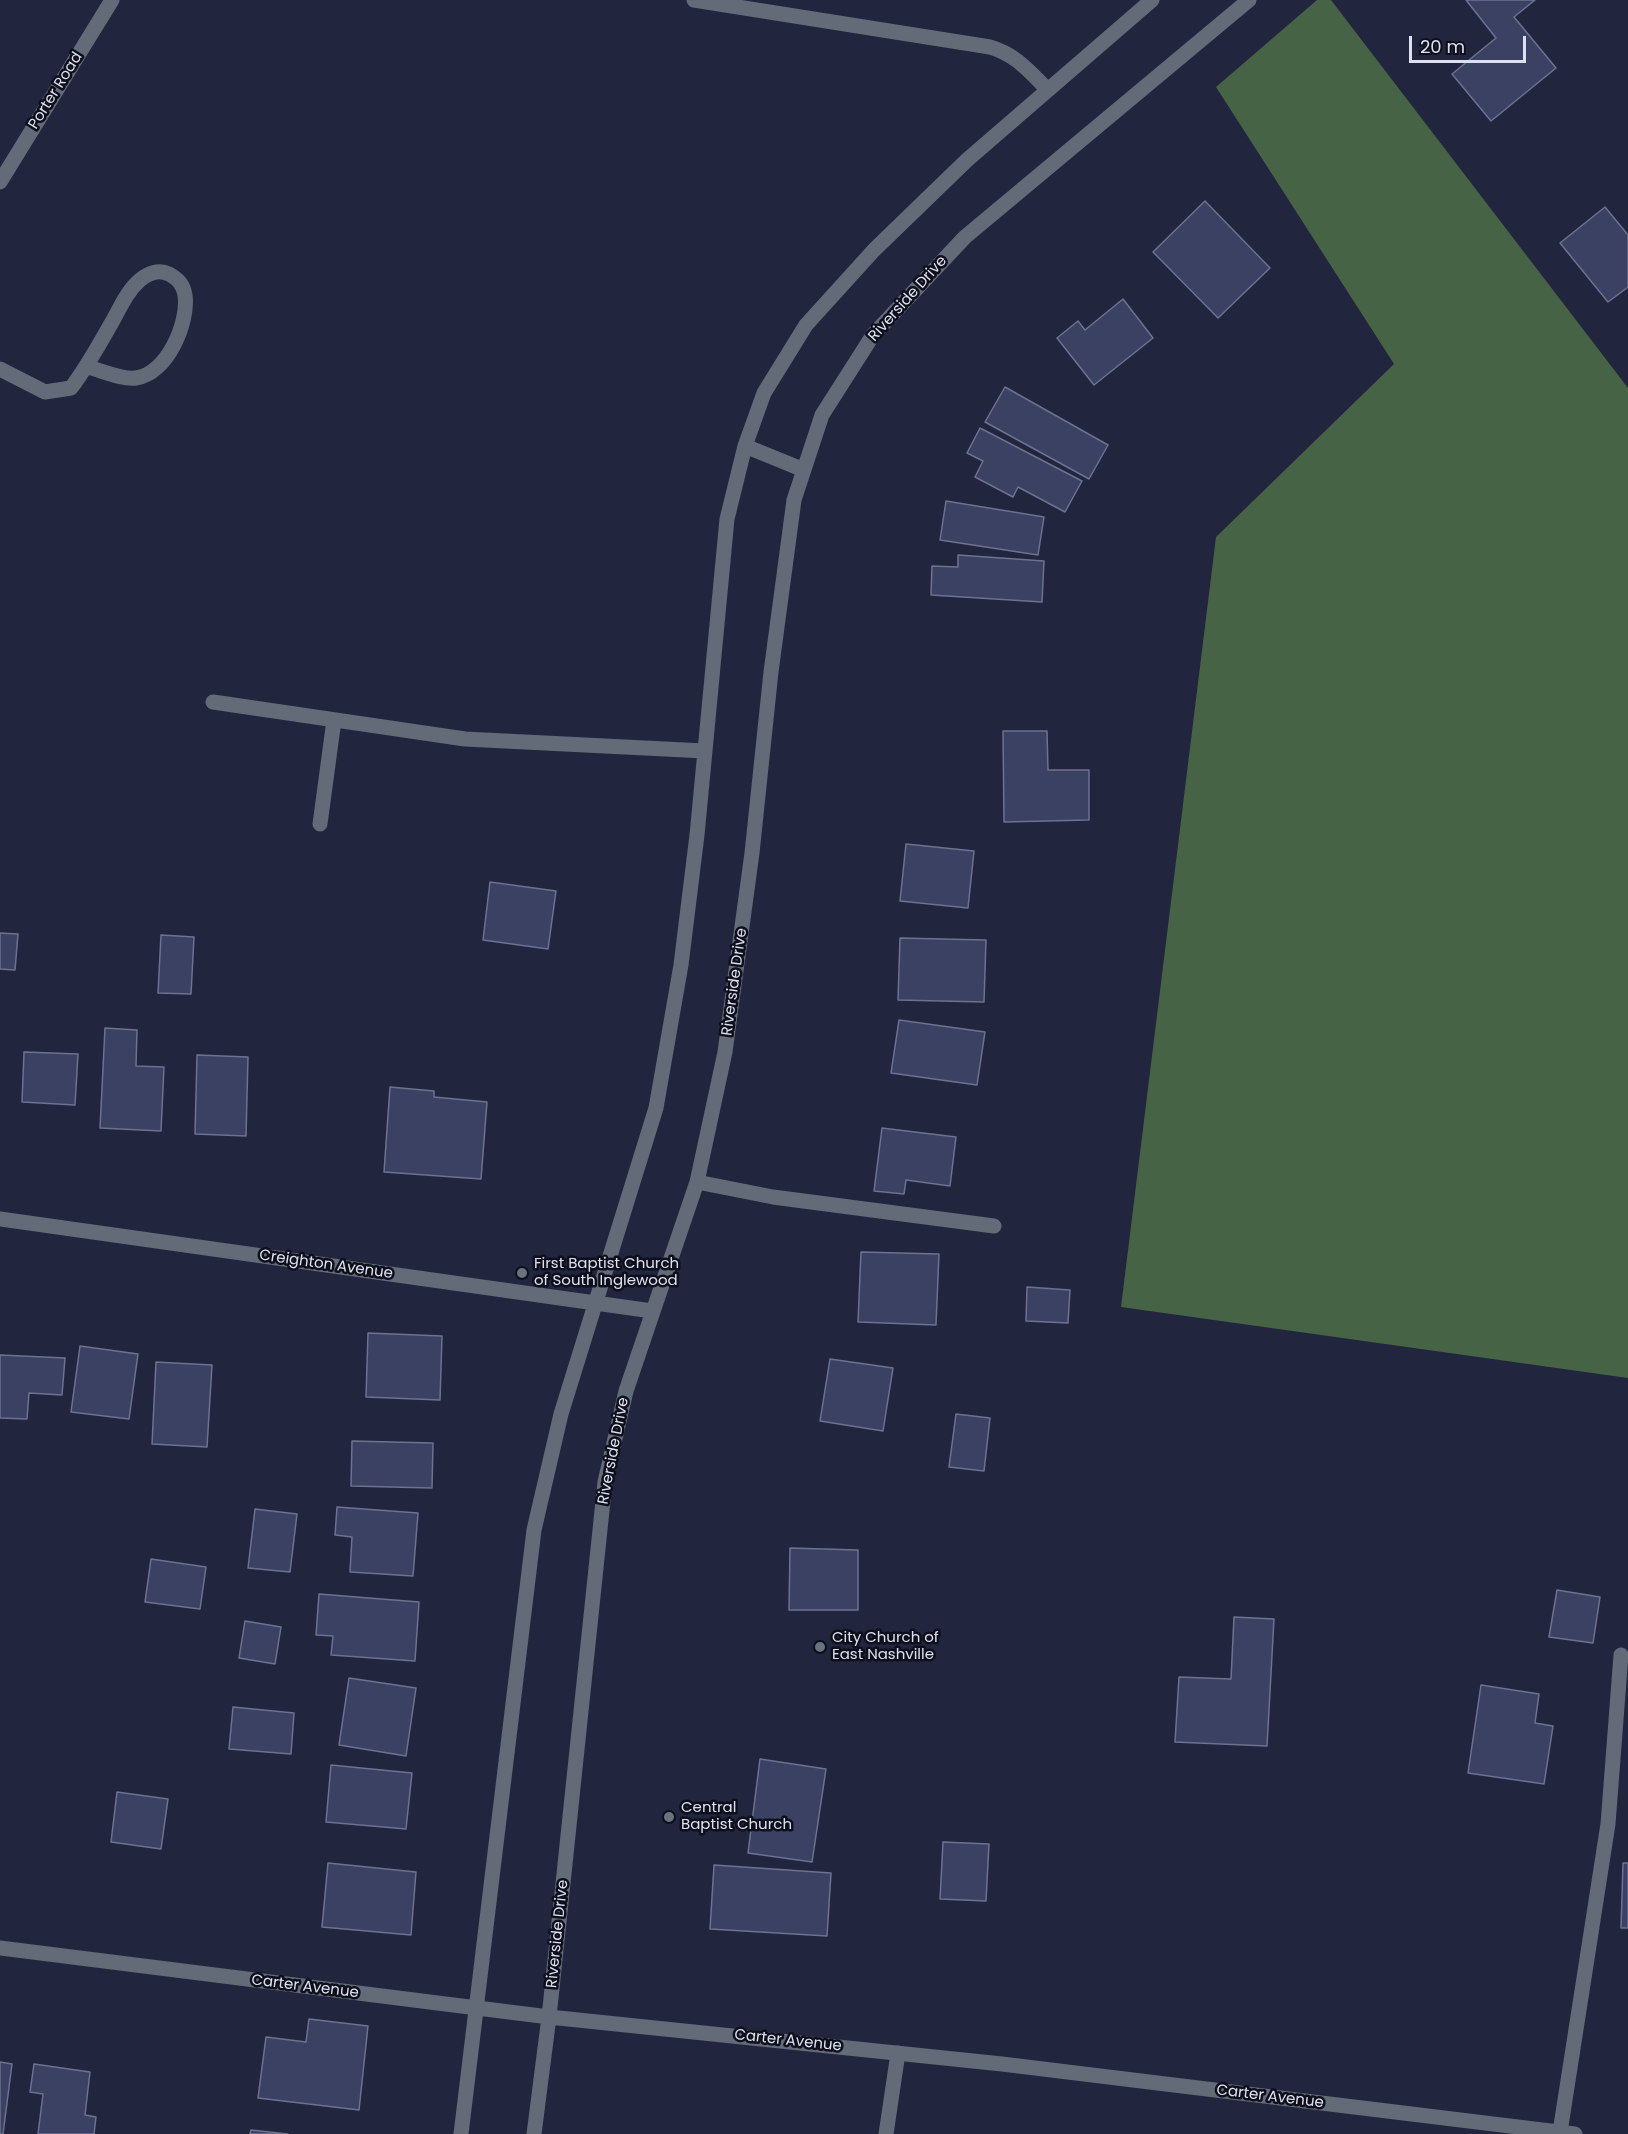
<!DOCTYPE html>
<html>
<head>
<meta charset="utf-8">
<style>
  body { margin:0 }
  #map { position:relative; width:1628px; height:2134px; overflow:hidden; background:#21253e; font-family:Poppins,sans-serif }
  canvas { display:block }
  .scale { position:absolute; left:1409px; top:36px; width:117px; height:27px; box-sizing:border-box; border:3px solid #dce0f1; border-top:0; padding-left:8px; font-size:18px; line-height:21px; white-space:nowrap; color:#dce0f1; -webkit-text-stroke:4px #0d0f1a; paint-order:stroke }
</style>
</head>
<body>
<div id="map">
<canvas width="1628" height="2134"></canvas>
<div class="scale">20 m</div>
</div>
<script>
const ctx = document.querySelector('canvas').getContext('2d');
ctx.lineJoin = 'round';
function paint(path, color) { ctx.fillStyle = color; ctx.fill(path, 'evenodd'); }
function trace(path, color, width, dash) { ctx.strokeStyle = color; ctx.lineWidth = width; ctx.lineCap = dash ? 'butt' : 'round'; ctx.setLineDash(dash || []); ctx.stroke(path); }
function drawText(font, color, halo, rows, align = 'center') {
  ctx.font = font + ' Poppins,sans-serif'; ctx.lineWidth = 5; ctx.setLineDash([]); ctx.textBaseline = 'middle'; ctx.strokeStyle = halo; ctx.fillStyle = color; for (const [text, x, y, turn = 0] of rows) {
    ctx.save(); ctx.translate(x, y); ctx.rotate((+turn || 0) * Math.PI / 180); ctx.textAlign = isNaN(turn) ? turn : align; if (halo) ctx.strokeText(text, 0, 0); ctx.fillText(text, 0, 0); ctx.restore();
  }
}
const forest = new Path2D(`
  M1317,0H1331L1628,388V1378L1121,1307L1216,537L1394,364L1216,87Z`);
const building = new Path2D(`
  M1466,0H1535L1514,17L1556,68L1491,121L1452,74L1496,38Z
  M1205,201L1270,268L1218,318L1153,252Z
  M1605,207L1628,235V287L1608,302L1560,243Z
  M1123,299L1153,338L1094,385L1057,338L1078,321L1085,330Z
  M1005,387L1108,445L1089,479L985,422Z
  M980,428L1082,481L1065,512L1018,487L1013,497L975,477L983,461L967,453Z
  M946,501L1044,517L1038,555L940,540Z
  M958,555L1044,561L1042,602L931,595L932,566L958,567Z
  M1003,731H1047L1048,770H1089V820L1004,822Z
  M906,844L974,851L968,908L900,901Z
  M490,882L556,891L548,949L483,940Z
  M0,933L18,934L15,970L0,969Z
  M161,935L194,937L191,994L158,993Z
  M900,938L986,940L984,1002L898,1000Z
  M899,1020L985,1032L977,1085L891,1073Z
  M105,1028L137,1030L136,1066L164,1067L161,1131L100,1128Z
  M24,1052L78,1054L75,1105L22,1102Z
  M197,1055L248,1057L246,1136L195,1134Z
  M390,1087L434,1091V1097L487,1102L481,1179L384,1172Z
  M882,1128L956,1137L950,1186L906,1180L904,1194L874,1191Z
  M861,1252L939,1254L936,1325L858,1322Z
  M1027,1287L1070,1290L1068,1323L1026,1321Z
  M368,1333L442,1336L440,1400L366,1397Z
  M80,1346L138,1354L129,1419L71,1412Z
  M0,1355L65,1358L62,1395L29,1393L27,1419L0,1418Z
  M830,1359L893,1368L883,1431L820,1421Z
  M156,1362L212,1365L207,1447L152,1444Z
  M956,1414L990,1418L984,1471L949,1467Z
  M352,1441L433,1443L432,1488L351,1486Z
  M337,1507L418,1513L413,1576L350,1572L352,1537L335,1535Z
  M255,1509L297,1514L290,1572L248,1568Z
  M790,1548L858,1550V1610H789Z
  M151,1559L206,1567L200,1609L145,1602Z
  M1557,1590L1600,1597L1593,1643L1549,1637Z
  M319,1594L419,1602L415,1661L331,1655L333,1636L316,1635Z
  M1234,1617L1274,1619L1267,1746L1175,1742L1179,1677L1231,1679Z
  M245,1621L281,1627L275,1664L239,1658Z
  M349,1678L416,1688L406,1756L339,1745Z
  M1481,1685L1539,1694L1535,1723L1553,1726L1544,1784L1468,1773Z
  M233,1707L294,1713L291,1754L229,1749Z
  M760,1759L826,1769L812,1862L748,1853Z
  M331,1765L412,1773L406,1829L326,1822Z
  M117,1792L168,1799L161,1849L111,1842Z
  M943,1842L989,1844L986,1901L940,1899Z
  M328,1863L416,1872L411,1935L322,1927Z
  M1623,1863H1628V1928H1621Z
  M714,1865L831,1873L827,1936L710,1929Z
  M309,2019L368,2026L359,2110L258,2098L266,2037L306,2042Z
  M0,2062L12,2064L3,2134H0Z
  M34,2064L90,2072L85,2115L96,2117L94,2134H38L43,2094L30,2092Z
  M251,2130L288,2134H250Z`);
const minor = new Path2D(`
  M694,0L990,47C1015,54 1029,71 1047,89
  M0,182L112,0
  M0,369L45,392L71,388C87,367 99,345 112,322C120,308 127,291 140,280C148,273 159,269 169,274C178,279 183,284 185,295C189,323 167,374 136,378C122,380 101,370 87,367
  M745,446L804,470
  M213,702L465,739L705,751
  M320,824L334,720
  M697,1182L773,1197L994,1226
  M0,1219L652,1311
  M0,1948L549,2017L1002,2064L1575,2134
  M1560,2132L1608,1824L1621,1655
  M461,2134L534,1530L561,1414L656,1108L681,965L697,835L727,519L745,446L764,393L806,325L874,250L967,160L1152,0
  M534,2134L549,2017L605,1482L626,1391L697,1182L725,1052L752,853L771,672L794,500L822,415L873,335L965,237L1249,0
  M886,2134L898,2053`);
const markers = [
  [522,1273,6,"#6b7280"],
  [820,1647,6,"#6b7280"],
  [669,1817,6,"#6b7280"]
];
const streetNames = [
  ["Porter Road",56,91,-58],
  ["Riverside Drive",908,299,-48],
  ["Riverside Drive",735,982,-82],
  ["Creighton Avenue",326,1265,8],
  ["Riverside Drive",614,1451,-79],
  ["Riverside Drive",558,1934,-84],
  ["Carter Avenue",305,1987,7],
  ["Carter Avenue",788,2041,6],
  ["Carter Avenue",1270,2097,7]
];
const poiNames = [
  ["First Baptist Church",534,1264],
  ["of South Inglewood",534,1281],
  ["City Church of",832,1638],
  ["East Nashville",832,1655],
  ["Central",681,1808],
  ["Baptist Church",681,1825]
];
paint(forest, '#466345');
paint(building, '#3b4163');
trace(building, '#6d7291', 1.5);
trace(minor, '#626b77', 15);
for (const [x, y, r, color] of markers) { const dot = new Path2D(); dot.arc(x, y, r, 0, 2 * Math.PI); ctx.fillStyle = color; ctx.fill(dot); trace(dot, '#0d0f1a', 2); }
drawText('15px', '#dce0f1', '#0d0f1a', streetNames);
drawText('15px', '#dce0f1', '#0d0f1a', poiNames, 'left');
</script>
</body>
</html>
